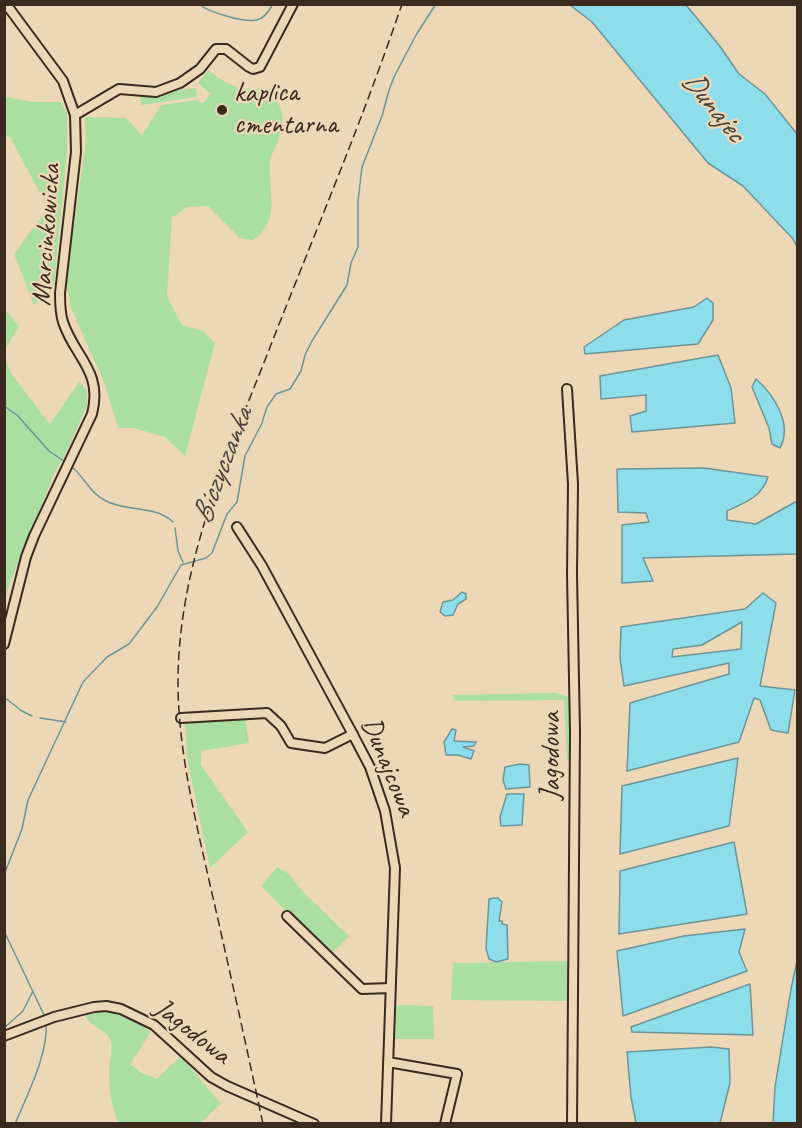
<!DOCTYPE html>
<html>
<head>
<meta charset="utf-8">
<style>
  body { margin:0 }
  #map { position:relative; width:802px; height:1128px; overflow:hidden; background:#ecd7b6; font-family:Caveat,sans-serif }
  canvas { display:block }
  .frame { position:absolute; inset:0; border:6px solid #3b2a1e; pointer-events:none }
</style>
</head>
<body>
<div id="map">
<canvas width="802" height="1128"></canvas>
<div class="frame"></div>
</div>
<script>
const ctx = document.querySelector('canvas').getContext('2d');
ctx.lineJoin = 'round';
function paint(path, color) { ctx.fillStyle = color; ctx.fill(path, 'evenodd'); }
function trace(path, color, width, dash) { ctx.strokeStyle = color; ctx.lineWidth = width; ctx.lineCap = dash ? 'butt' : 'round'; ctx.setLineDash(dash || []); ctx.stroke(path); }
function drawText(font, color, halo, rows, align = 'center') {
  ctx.font = font + ' Caveat,sans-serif'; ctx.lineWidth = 4.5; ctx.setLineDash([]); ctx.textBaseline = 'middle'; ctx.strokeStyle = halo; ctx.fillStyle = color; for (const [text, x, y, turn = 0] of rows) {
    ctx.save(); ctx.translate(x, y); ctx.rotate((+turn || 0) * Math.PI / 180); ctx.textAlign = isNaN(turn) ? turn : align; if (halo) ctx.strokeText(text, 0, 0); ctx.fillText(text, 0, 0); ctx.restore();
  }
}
const green = new Path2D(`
  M208,70C233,89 239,90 270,88C282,107 287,119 278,141C275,148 271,155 270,163C268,191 282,221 253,240L240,238L208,206L186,207L174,217L172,214L167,296L182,325L203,331L215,343L185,456L165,437L134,428H118L104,382L71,308L66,281L86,141L85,117L126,118L142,135L161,105L197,100L203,103L211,94L198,83Z
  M196,88L197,97L141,105L140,97L170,94V91Z
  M5,97L33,102H61L67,112V152L54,285L34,305L14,254L48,208L10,137L5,136Z
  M5,310L19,326L5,350Z
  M5,356L10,372L50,424L79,382L87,390V406L64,457L55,472L8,588L5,603Z
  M555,693L569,697L572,760H567L564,700L455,701L452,695Z
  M245,717L249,743L201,751V765L248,832L210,868L187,758L185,720Z
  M277,867L289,874L304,893L349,936L330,955L261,886Z
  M571,961L568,1001L451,1000L453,963Z
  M398,1005L433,1006L434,1039H393L392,1062L394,1007Z
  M102,1010L118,1013L146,1026L145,1028L151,1032L130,1064L142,1073L157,1079L181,1056L221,1104L200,1123H118C112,1107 109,1089 109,1072C109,1063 114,1048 110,1039C105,1029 91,1029 84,1013Z`);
const water = new Path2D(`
  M570,5H686L719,45L739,74L765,94L797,134V247L793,239L743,186L708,163L592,22Z
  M707,298L713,303V320L698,344L585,354L584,347L624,320L694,307Z
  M718,355L731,388L735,423L632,432L630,416L646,411V395L601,399L600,376Z
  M756,379C774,395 793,424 780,448L772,444L769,428L752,387Z
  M704,468L768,477C762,497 744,503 727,511V520L756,524L797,501V554L643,558L653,581L622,583V525L649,522L646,513L618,512L617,469Z
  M462,592L466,594V599L458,604L453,615L445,616L440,612L443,602L453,600Z
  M763,593L776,603L760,686L795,690L788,733L771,730L760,700L754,698L739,742L627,771L630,703L729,674V663L624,686L620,658L621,627L745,609ZM742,622L741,649L672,657L673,649L702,645Z
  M452,729L456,730L454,741L476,742L474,746L463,747L474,751L471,759L458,755H446L444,742Z
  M738,758L729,826L620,854L622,786Z
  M520,764L529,765L530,787L506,789L503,780L505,767Z
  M507,794H524L522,825L501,826L500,817Z
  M734,842L747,914L619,934L620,871Z
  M494,898H498L502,902L499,921H502V924L507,925L508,959L496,962L489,959L486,948L489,899Z
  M745,929L739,952L747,971L623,1016L617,951L684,936Z
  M797,961V1123H773L775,1087L791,989Z
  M750,984L753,1035L632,1032L631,1027Z
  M711,1047L729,1049L730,1083L720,1123H636L631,1097L627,1052Z`);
const stream = new Path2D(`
  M200,5C209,12 245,23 256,20C264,19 269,11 273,4
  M4,406L17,415L49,451L64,461
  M72,467C84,477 91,494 106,501C127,512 155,505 173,522
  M175,528L178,551L183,562
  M4,697L22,711L32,716
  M40,718L66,722
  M4,875L22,829L28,800L83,682L107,657L129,644L157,607L181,565L206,558L212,553L227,514L237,502L245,456L262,423L267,407L276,394L290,389L301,371L305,355L312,341L347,285L351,263L358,247V201L362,167L382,116L389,90L394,77L416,35L436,4
  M4,931L45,1017
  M4,1028L23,1011L33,991
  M15,1124C27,1095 49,1053 46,1022`);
const minor = new Path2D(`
  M75,115L119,89L156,92L180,83L200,69L216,49H226L249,67L253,69L260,67L293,4
  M567,389L573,484L572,574L575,732L572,1124
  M237,527L262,566L350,729L370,767L385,811L395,868L386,1124
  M4,644L26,557L34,536L92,414C103,371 75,358 63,322C60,313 60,303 60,293L76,152L75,115L63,81L6,4
  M181,718L267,713L281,726L291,743L325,748L353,734
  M287,916L362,989L390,988
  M4,1036L54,1017L94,1007L106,1006L121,1009L154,1025L211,1077L227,1086L314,1124
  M388,1062L457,1074L445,1124`);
const rail = new Path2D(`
  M263,1124C246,1045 229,967 211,889C196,822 179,755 178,687C177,571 223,466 265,360C311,242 361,125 402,4`);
const markers = [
  [222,110,6,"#3b2a1e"]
];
const poiNames = [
  ["kaplica",234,94],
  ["cmentarna",234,126]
];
const streetNames = [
  ["Marcinkowicka",47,235,-86],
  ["Jagodowa",552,756,-90],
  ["Dunajcowa",388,767,68],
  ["Jagodowa",192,1032,38]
];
const waterNames = [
  ["Dunajec",713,107,51],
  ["Biczyczanka",223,466,-69]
];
paint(green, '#abdfa2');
paint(water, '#8dddea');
trace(water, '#6c9598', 1.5);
trace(stream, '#6c9598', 1.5);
trace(minor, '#3b2a1e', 12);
trace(minor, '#ecd7b6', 8);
trace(rail, '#3b2a1e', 1.5, [9, 4.5]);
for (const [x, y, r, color] of markers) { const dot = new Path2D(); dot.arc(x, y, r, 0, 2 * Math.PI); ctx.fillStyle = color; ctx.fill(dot); trace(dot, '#ecd7b6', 2); }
drawText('28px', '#3b2a1e', '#ecd7b6', poiNames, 'left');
drawText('28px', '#3b2a1e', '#ecd7b6', streetNames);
drawText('italic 30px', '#47453d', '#ecd7b6', waterNames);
</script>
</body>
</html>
